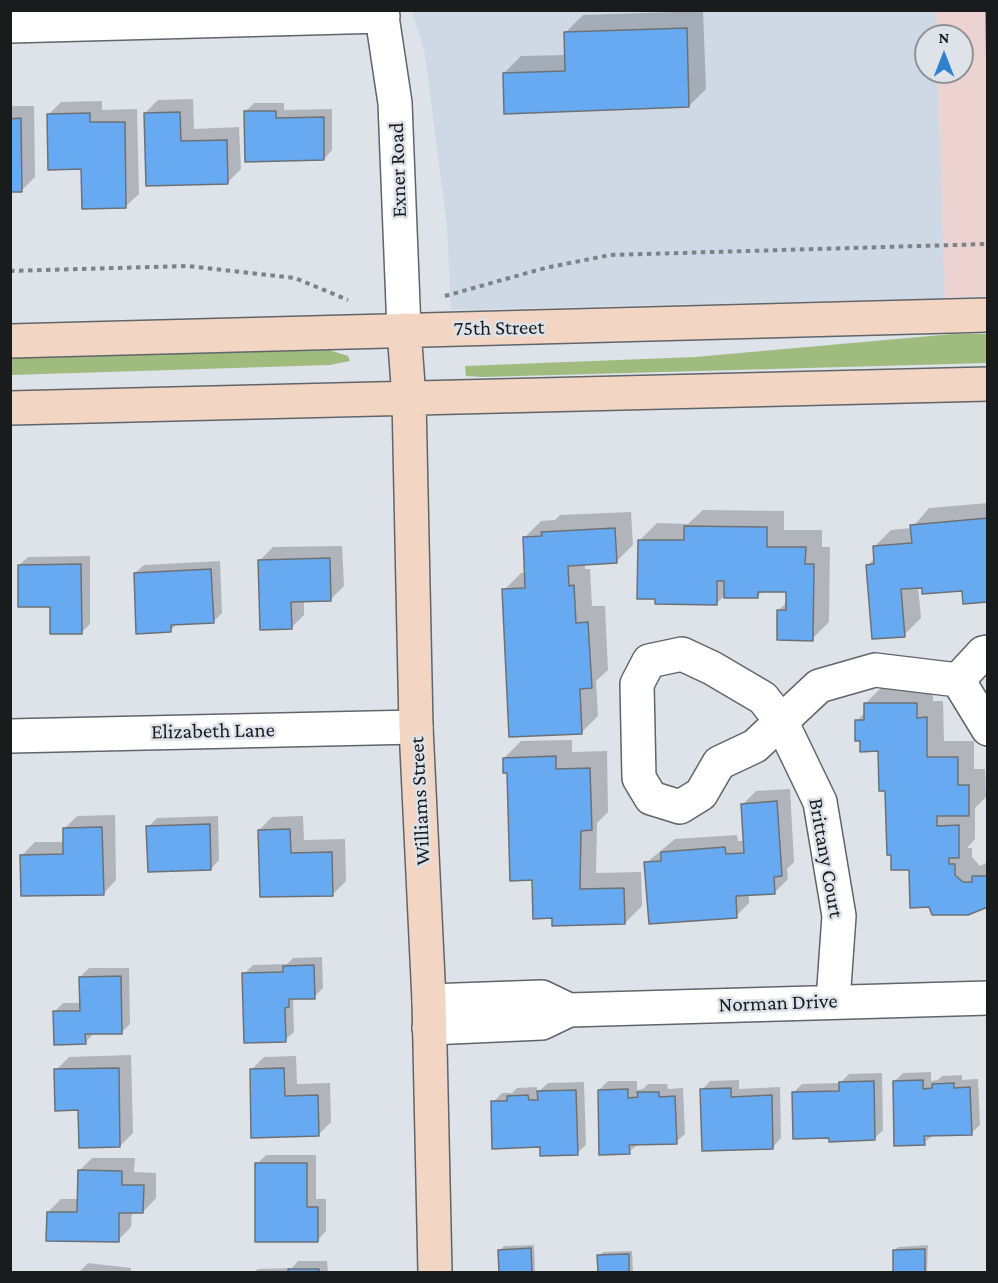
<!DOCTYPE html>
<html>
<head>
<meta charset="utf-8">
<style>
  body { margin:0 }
  #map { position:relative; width:998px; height:1283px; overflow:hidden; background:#dee3ea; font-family:"Crimson Pro",serif }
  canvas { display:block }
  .frame { position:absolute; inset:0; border:12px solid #191b1d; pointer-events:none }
  .north { position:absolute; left:914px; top:24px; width:60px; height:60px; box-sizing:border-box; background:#dee3ea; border:2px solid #8f9398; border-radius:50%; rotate:0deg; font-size:16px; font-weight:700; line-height:24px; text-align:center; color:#191b1d }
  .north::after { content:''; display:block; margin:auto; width:21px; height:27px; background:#2f7fcf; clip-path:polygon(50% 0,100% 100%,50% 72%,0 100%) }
</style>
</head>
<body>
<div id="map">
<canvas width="998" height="1283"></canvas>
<div class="frame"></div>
<div class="north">N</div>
</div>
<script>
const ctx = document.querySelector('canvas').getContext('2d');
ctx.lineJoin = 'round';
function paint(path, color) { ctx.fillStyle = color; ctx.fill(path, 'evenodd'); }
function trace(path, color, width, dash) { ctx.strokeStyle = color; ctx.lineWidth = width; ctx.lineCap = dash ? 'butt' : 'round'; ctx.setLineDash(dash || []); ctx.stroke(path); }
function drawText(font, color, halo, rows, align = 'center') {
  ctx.font = font + ' "Crimson Pro",serif'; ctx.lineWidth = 5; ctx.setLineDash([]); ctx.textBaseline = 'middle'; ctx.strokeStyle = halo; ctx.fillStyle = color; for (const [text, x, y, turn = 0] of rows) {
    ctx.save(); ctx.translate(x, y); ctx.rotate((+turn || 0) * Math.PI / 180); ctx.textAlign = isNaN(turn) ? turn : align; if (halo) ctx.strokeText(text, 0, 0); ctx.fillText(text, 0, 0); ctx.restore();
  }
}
const built = new Path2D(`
  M412,11H936L937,36H926V72H938L945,298L451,310L447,227L425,54Z`);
const education = new Path2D(`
  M936,11H987V296L945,298L938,72H962V36H937Z`);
const green = new Path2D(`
  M953,334H987V363L482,377L466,376L465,366L695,357Z
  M329,350L348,356L350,361L330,365L11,375V358Z`);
const shadow = new Path2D(`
  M703,11L706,89L689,106L504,73L521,56L566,55V32L583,15Z
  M193,99L194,129L239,127L241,169L228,182L145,113L158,100Z
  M102,101V110L137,109L139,194L125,207L83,168L48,115L61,102Z
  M254,103H284V110L332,109V150L324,159L245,112Z
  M10,106H34L35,177L22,190L10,191Z
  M988,503V601L963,590L918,586L921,618L904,635L868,565L875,558L874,547L891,530L912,528L929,508Z
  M703,510L784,511V530H822V547H830L829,622L812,639L778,611L787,602V591H763L757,597H723L716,604L640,540L657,523L688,524Z
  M631,512L633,545L616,562L585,563V569H590L592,606H605L608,670L596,681L598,716L581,733L504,590L521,573L526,572L524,538L541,521L555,520L560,515Z
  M342,546L344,586L331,599L304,600V615L291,628L260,560L273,547Z
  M90,556V624L81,633L51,605L19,565L28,557Z
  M220,561L222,613L213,622L178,623L170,631L135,573L144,565Z
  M882,687H933V701H943L944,741H974V769H985L986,797L975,808V839L967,848H972V857L980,866L988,862V906H930L911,868L887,789L880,750L857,721L865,712V704Z
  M572,740V752L607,751L608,812L597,823L596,873L641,872L642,906L625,923L553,917L534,879L504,758L521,741Z
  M790,789L794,862L787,869L788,879L775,892L749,894V903L736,916L646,863L675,839L737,835L738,841H745L743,804L756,791Z
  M115,815L116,880L103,894L22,855L35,842H64V829L77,816Z
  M218,816L219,860L211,869L148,827L157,818Z
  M303,816L304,840L345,839L346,881L333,894L259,830L272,817Z
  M322,957L323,988L314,997L296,998L293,1001L294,1032L285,1040L244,974L253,965L287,964L293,958Z
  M89,968H129L130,1024L122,1032L94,1033L85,1043L54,1012L63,1003H81L80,977Z
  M131,1055L133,1133L120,1146L80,1109L56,1070L69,1057Z
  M296,1056L297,1084L330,1083L331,1122L318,1135L251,1070L264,1057Z
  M931,1072V1081L938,1080L942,1076L962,1075V1080L978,1079L980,1125L971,1133L933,1135L924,1143L894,1082L903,1073Z
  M882,1073L883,1130L874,1139L831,1136L793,1093L802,1084L840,1083L849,1074Z
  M739,1080V1089L780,1087L781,1138L773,1147L702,1090L710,1081Z
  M608,1081H637V1090L643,1089L648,1084H667L668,1089L683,1088L685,1134L676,1142L638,1144L629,1152L599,1090Z
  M584,1082L586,1145L577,1153L541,1146L493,1102L502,1093H512L517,1088L537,1087V1093L548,1083Z
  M266,1155H316V1199H326V1231L318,1240L257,1164Z
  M92,1158H135L134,1172L156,1173V1198L143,1212L132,1211L131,1227L118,1240L48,1212L61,1199H79V1171Z
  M534,1245L535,1272H500V1250L504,1246Z
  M928,1245L927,1272H895L894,1251L898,1247Z
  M632,1251L633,1272H599V1256L603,1252Z
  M298,1261H327L328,1272H254L258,1269L292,1268Z
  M88,1263L131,1268V1272H79Z`);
const building = new Path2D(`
  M986,10H988V77H987Z
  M687,28L689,107L504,114L503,73L565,71L564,32Z
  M244,111H276V118L324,117V160L245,162Z
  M180,112L181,141L227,140L228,184L146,186L144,113Z
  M90,113V122H125L126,208L82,209L81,169L48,170L47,114Z
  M21,118L22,192H10V119Z
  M988,518V602L963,604L962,591L922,594V588L901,589L905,637L872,639L866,565L874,564L873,546L912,543L910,525Z
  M684,526L767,527V547H806L805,564H814L813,641L777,640V610H786V592H758V598H724V581H717V605L655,604V599H637L638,540H684Z
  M615,528L617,563L568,566L569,586L574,585L576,623L588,622L592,688L580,689L582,734L509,737L502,589L525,588L523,537L542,536L541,532Z
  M330,558L331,601L291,602L292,629L260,630L258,560Z
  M81,564L82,634H50V607H18V565Z
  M211,569L214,623L171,625V632L136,634L134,573Z
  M864,703H917V718L927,717V757H958V785H969V816H937V826L959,825V858H949V864H955V875L963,882H972V876H988V907L968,915H932L929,907L910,908L909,870H891V855H887L885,791H879L878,751L860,752V741H855V720H864Z
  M556,756V769L590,768L592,830L581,831L580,889L624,888L625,924L552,926V918L533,919L532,880L510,881L507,773H503V758Z
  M777,801L782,876L774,877L775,894L736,896L737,918L649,924L644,862L661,861V852L725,847L726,854L744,853L741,804Z
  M210,824L211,870L148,872L146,826Z
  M102,827L104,895L21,896L20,855L63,854V828Z
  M290,829L291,853L332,852L333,896L260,897L258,830Z
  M314,965L315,999H289V1007L285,1008L286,1042L244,1043L242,973L283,972V966Z
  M121,976L122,1034H85L86,1044L54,1045L53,1011H80L79,977Z
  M119,1068L120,1147L79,1148L78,1110L55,1111L54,1069Z
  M284,1068L285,1096L318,1095L319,1136L251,1138L250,1069Z
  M923,1080V1089L932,1088V1084L954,1083V1088L970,1087L972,1135L924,1136L925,1145L894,1146L893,1081Z
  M874,1081L875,1140L829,1142V1138L793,1139L792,1092L839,1091V1082Z
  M731,1088V1097L772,1095L773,1149L702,1151L700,1089Z
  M628,1089V1098L638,1097L637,1092H659V1097L675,1096L677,1144L629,1145L630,1154L599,1155L598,1090Z
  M576,1090L578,1155L540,1156V1147L492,1149L491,1101H507V1096L528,1095L529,1100H538L537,1091Z
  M255,1163H307V1207H318V1242H255Z
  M78,1170L122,1171V1185H144L143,1213H119V1242L46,1241L47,1212H77Z
  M531,1248L532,1272H499L498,1250Z
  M925,1249V1272H893V1250Z
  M629,1254V1272H598L597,1255Z
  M288,1269H319V1272H288Z`);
const path = new Path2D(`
  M10,271L188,266L295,278L348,300
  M445,296L545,268L610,255L988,244`);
const street = new Path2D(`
  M381,10L395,103L404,330
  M10,26L383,16
  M958,680L988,729
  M958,680L983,653L988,652
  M10,736L416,727
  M429,1001L542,997L569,1010
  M833,1001L839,916L820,802L781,721L763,698L712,668L682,654L649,661L637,684L639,778L651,798L680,807L701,794L719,763L755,746L819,686L875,670L958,680
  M429,1028L542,1023L569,1010L988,998`);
const secondary = new Path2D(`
  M404,330L409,399L416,727L429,1001L435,1272
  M10,341L988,315
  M10,408L988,384`);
const streetNames = [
  ["Exner Road",398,170,-92],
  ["75th Street",499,328,-1],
  ["Elizabeth Lane",213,731,-1],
  ["Williams Street",420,801,-93],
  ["Brittany Court",826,858,80],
  ["Norman Drive",778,1003,-2]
];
paint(built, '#ced9e5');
paint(education, '#ecd2d0');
paint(green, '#9fbb7e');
paint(shadow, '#0003');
paint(building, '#67aaf2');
trace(building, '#6c7176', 1.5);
trace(street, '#60656a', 36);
trace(secondary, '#60656a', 36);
trace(path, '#7e8186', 4, [4.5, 4.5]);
trace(street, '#fff', 33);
trace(secondary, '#f3d5c3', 33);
drawText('21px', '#191b1d', '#dee3ea', streetNames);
</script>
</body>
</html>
